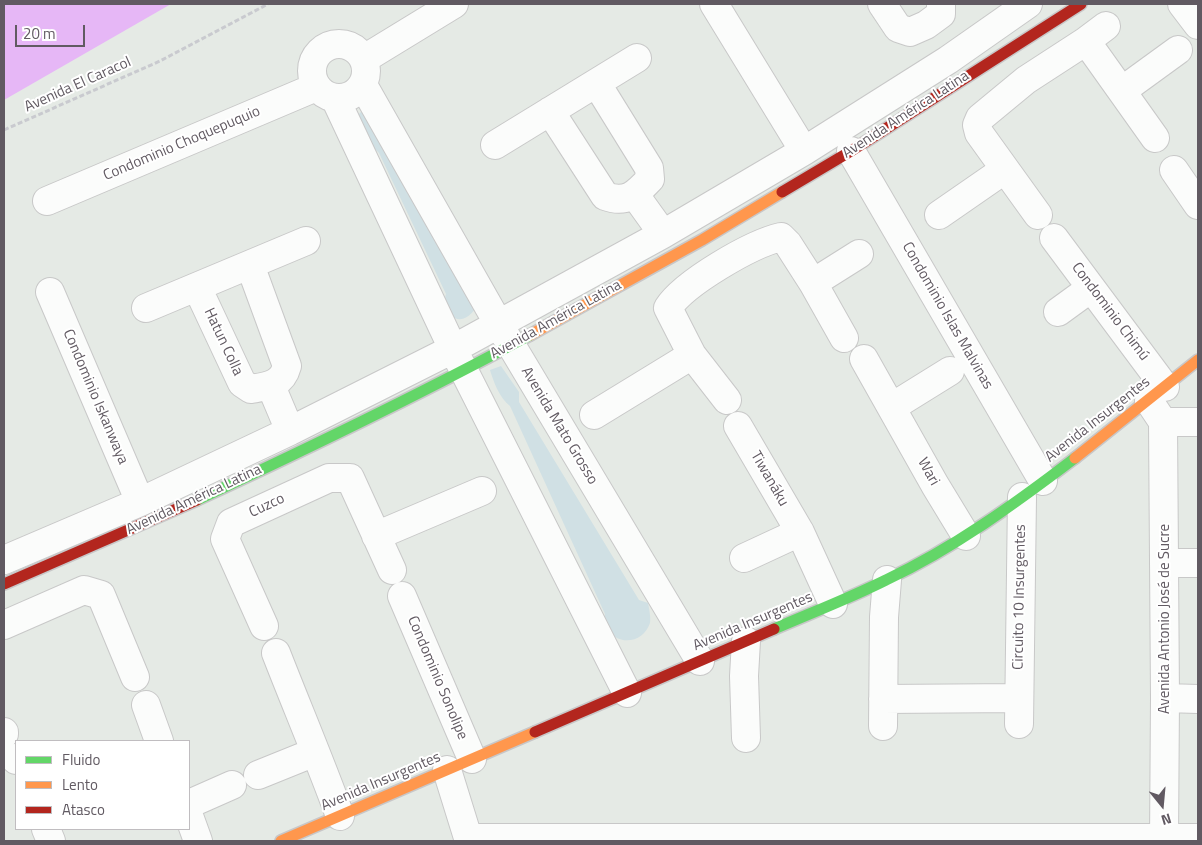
<!DOCTYPE html>
<html>
<head>
<meta charset="utf-8">
<style>
  body { margin:0 }
  #map { position:relative; width:1202px; height:845px; overflow:hidden; background:#e5eae5; font-family:"Titillium Web",sans-serif }
  canvas { display:block }
  .frame { position:absolute; inset:0; border:5px solid #615a62; pointer-events:none }
  .legend { position:absolute; left:15px; top:740px; width:175px; height:90px; box-sizing:border-box; background:#fff; border:1px solid #c0bdc0; margin:0; padding:6px 9px; list-style:none; font-size:15px; color:#615a62 }
  .legend li { display:flex; align-items:center; gap:10px; height:25px }
  .legend b { width:25px; border:1px solid #c0bdc0 }
  .north { position:absolute; left:1137px; top:780px; width:50px; height:50px; -webkit-text-stroke:4px #fff; paint-order:stroke; rotate:163deg; font-size:14px; font-weight:700; line-height:20px; text-align:center; color:#615a62 }
  .north::after { content:''; display:block; margin:auto; width:18px; height:22px; background:#615a62; clip-path:polygon(50% 0,100% 100%,50% 72%,0 100%) }
  .scale { position:absolute; left:15px; top:25px; width:70px; height:22px; box-sizing:border-box; border:2px solid #615a62; border-top:0; padding-left:6px; font-size:15px; line-height:18px; white-space:nowrap; color:#615a62; -webkit-text-stroke:4px #fff; paint-order:stroke }
</style>
</head>
<body>
<div id="map">
<canvas width="1202" height="845"></canvas>
<div class="frame"></div>
<ul class="legend">
<li><b style="height:6px;background:#63d668"></b>Fluido</li>
<li><b style="height:6px;background:#ff974d"></b>Lento</li>
<li><b style="height:6px;background:#b3261e"></b>Atasco</li>
</ul>
<div class="north">N</div>
<div class="scale">20 m</div>
</div>
<script>
const ctx = document.querySelector('canvas').getContext('2d');
ctx.lineJoin = 'round';
function paint(path, color) { ctx.fillStyle = color; ctx.fill(path, 'evenodd'); }
function trace(path, color, width, dash) { ctx.strokeStyle = color; ctx.lineWidth = width; ctx.lineCap = dash ? 'butt' : 'round'; ctx.setLineDash(dash || []); ctx.stroke(path); }
function drawText(font, color, halo, rows, align = 'center') {
  ctx.font = font + ' "Titillium Web",sans-serif'; ctx.lineWidth = 4; ctx.setLineDash([]); ctx.textBaseline = 'middle'; ctx.strokeStyle = halo; ctx.fillStyle = color; for (const [text, x, y, turn = 0] of rows) {
    ctx.save(); ctx.translate(x, y); ctx.rotate((+turn || 0) * Math.PI / 180); ctx.textAlign = isNaN(turn) ? turn : align; if (halo) ctx.strokeText(text, 0, 0); ctx.fillText(text, 0, 0); ctx.restore();
  }
}
const green = new Path2D(`
  M366,111L386,145L385,152L464,285L479,302C474,313 463,326 450,315C447,313 445,308 443,305L446,294L379,153L375,149L357,116L361,112Z
  M501,366L519,392V402L639,600L648,603C649,608 651,617 650,623C645,638 629,645 615,637C610,635 607,630 603,626L605,614L510,406C499,397 494,383 490,370Z`);
const water = new Path2D(`
  M4,4H171L4,100Z`);
const path = new Path2D(`
  M4,130L160,61L268,4`);
const street = new Path2D(`
  M714,4L804,151
  M882,4L898,28L910,32L926,25L941,14V4
  M1182,4L1198,25
  M1086,41L1155,138
  M312 71a27 27 0 1 1 54 0a27 27 0 1 1-54 0Z
  M364,59L454,4
  M363,85L498,323L700,661
  M1123,90L1178,50
  M335,98L453,349L627,693
  M550,111L605,196C627,204 636,194 650,179L649,168L597,84
  M495,145L637,58
  M851,151L1043,481
  M1174,170L1198,205
  M635,195L663,234
  M47,201L316,87
  M939,215L1004,170
  M1038,215L979,133L977,125L980,118L1026,80L1086,41L1106,26
  M1054,238L1165,387
  M813,283L859,254
  M197,287L242,383L251,389C268,386 282,385 287,366L250,265
  M50,292L140,502
  M146,308L306,241
  M1058,312L1091,288
  M864,359L935,485L966,536
  M271,386L290,431
  M727,400L692,355L668,308C684,283 751,244 781,237L788,244L813,283L844,338
  M1149,401L1163,422L1165,698L1164,841
  M892,407L950,371
  M594,415L692,355
  M1163,422H1198
  M738,426L800,532L833,604
  M376,536L482,491
  M744,558L800,532
  M4,560L140,502L290,431L453,349L663,234L804,151L948,60L1028,4
  M1165,563H1198
  M402,596L472,759
  M4,625L84,590L101,595L135,677
  M264,626L225,539L231,523L329,478H350L392,570
  M746,641L744,676L746,738
  M276,653C297,707 320,761 340,816
  M1165,698L1198,699
  M883,699L1019,698
  M146,705L159,741
  M1019,724L1022,497
  M883,726L884,617L887,580
  M4,732V734
  M15,758L16,760
  M447,770L469,841
  M258,775L315,752
  M189,804L232,785
  M189,816L198,841
  M46,829L51,841
  M469,838H1198`);
const fast = new Path2D(`
  M197,500C309,448 421,394 530,335
  M774,629C811,613 850,598 886,580C954,548 1016,503 1075,458`);
const slow = new Path2D(`
  M530,335L702,240L782,192
  M1075,458L1198,360
  M281,841L535,732`);
const jam = new Path2D(`
  M782,192L851,151L1081,4
  M4,584L197,500
  M535,732L774,629`);
const streetNames = [
  ["Avenida El Caracol",78,85,-24],
  ["Avenida América Latina",906,115,-33],
  ["Condominio Choquepuquio",182,144,-23],
  ["Condominio Chimú",1110,312,53],
  ["Condominio Islas Malvinas",947,316,60],
  ["Avenida América Latina",556,320,-29],
  ["Hatun Colla",223,342,65],
  ["Condominio Iskanwaya",95,397,67],
  ["Avenida Insurgentes",1098,420,-38],
  ["Avenida Mato Grosso",559,426,59],
  ["Wari",928,472,61],
  ["Tiwanáku",769,479,60],
  ["Avenida América Latina",194,500,-25],
  ["Cuzco",267,506,-25],
  ["Circuito 10 Insurgentes",1020,597,-89],
  ["Avenida Antonio José de Sucre",1165,619,-90],
  ["Avenida Insurgentes",753,622,-23],
  ["Condominio Sonolipe",437,678,67],
  ["Avenida Insurgentes",381,782,-23]
];
paint(green, '#d0e0e4');
paint(water, '#e6b7f6');
trace(street, '#c8c8c8', 30);
trace(fast, '#c8c7c8', 14);
trace(slow, '#c8c7c8', 14);
trace(jam, '#c8c7c8', 14);
trace(path, '#c9cacf', 3, [5, 2.5]);
trace(street, '#fbfcfb', 28);
trace(fast, '#63d668', 11);
trace(slow, '#ff974d', 11);
trace(jam, '#b3261e', 11);
drawText('15px', '#615a62', '#fff', streetNames);
</script>
</body>
</html>
